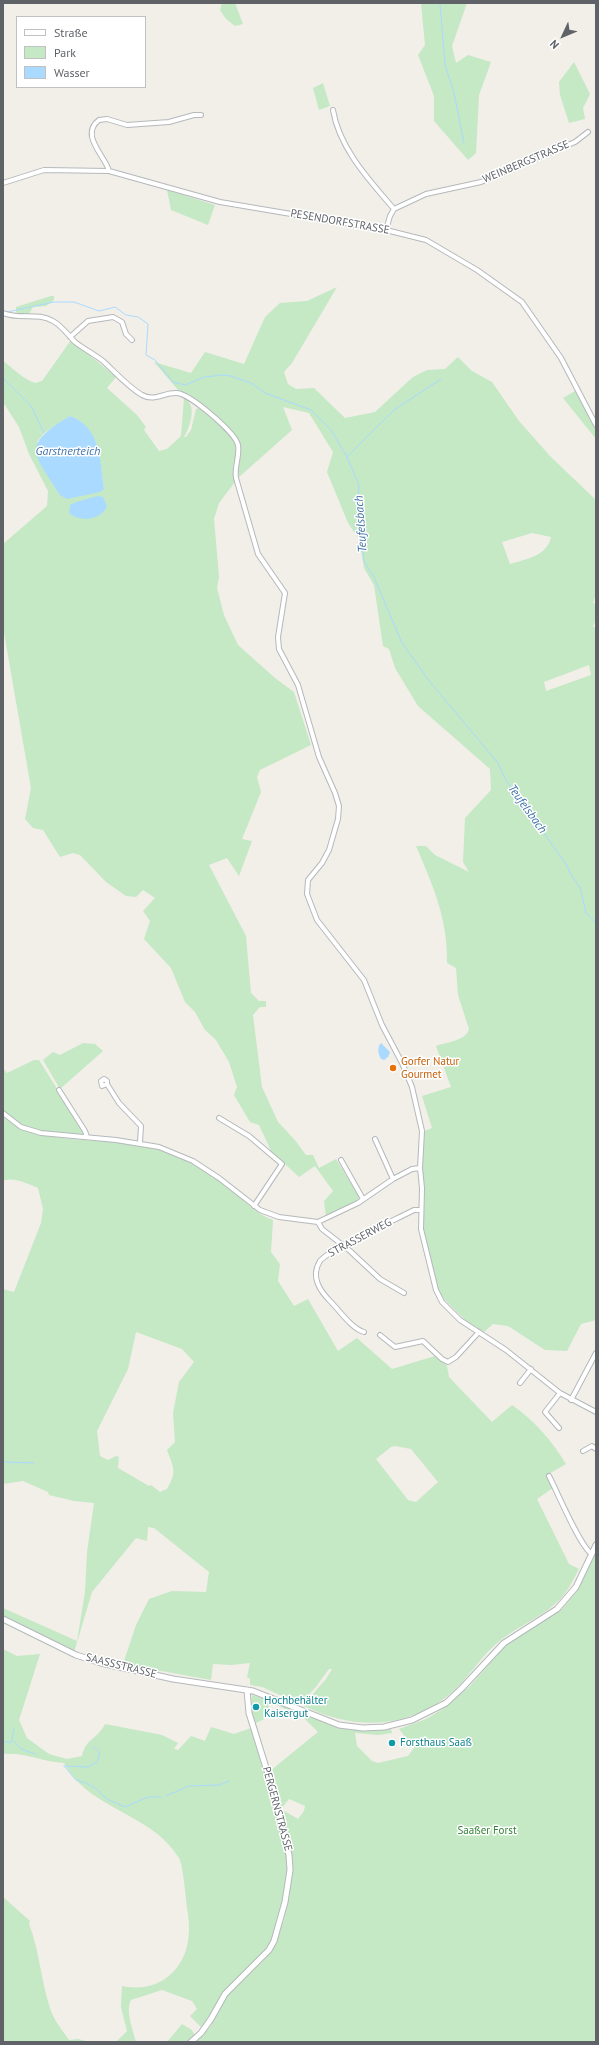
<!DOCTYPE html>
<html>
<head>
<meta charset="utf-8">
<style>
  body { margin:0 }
  #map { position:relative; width:599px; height:2045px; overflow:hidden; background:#f1efe8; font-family:"PT Sans",sans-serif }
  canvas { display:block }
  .frame { position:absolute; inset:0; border:4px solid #5f6368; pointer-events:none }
  .legend { position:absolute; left:16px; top:16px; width:130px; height:72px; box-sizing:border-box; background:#fff; border:1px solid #bfc1c3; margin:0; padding:5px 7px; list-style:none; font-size:12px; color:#5f6368 }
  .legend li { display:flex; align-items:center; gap:8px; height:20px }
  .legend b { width:20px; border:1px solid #bfc1c3 }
  .north { position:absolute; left:543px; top:16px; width:40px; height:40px; -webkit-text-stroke:3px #fff; paint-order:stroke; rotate:226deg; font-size:11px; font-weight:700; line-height:16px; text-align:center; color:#5f6368 }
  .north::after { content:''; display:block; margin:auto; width:14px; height:18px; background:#5f6368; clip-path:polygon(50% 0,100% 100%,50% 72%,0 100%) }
</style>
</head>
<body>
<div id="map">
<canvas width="599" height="2045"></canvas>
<div class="frame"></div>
<ul class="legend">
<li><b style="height:5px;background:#fff"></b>Straße</li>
<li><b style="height:11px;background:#c5e8c5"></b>Park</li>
<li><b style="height:11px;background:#aadaff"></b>Wasser</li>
</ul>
<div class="north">N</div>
</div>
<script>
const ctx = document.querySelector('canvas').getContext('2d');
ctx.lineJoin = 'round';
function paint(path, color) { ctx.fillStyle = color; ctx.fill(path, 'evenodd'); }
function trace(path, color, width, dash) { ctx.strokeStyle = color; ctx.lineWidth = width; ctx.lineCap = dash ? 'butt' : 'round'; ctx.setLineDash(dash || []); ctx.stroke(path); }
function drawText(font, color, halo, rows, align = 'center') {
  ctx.font = font + ' "PT Sans",sans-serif'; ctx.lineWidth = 3; ctx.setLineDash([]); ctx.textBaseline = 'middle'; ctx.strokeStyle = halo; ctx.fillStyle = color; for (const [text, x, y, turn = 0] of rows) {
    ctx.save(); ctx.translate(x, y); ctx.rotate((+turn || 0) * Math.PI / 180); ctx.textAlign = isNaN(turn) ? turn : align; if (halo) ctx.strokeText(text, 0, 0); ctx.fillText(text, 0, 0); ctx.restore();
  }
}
const green = new Path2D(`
  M222,3H235L243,24L235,26L226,19L220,10Z
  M421,3H467L452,46L456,63L468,55L491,62L479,95L476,153L468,160L434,121V96L418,55L425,45Z
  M574,62L590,94L583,108L585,119L569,123L560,95L559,82Z
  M323,83L330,106L319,110L313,88Z
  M167,190L215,205L208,225L171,210Z
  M337,287L292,363L284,372L288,384L296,389L314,388L345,418L375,412L413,377L427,370L445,369L458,357L472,371L492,382L519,421L550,456L596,500V594L593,603L596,604V620L593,626L596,629V1320L581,1324L567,1351L545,1350L508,1326L493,1324L484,1332L465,1320L442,1297L437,1286L422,1228L423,1181L422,1161L424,1131L432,1128L422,1096L451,1087L436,1046C447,1042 466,1041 469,1029L458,995L456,968L447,963C448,919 433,886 416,846H426L435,855L469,872L463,862L465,818L491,790L490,769L418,706L395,668L389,649L383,646L374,585L364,568L359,539L348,523L327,472L333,452L309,413L283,407L292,430L238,478L241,446L235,435L190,395L178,390L154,362L191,373L205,352L244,364L265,317L280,303L307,301ZM532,533L551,537C547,556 527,559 510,564L502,542ZM589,665L591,675L546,691L544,682Z
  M51,296H54V300L46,306L33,307L29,314L26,316L16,312V307Z
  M71,340L116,377L107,388L137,415L146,427L144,430L159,451L167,449L181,436L184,398C198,405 190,427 184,437H186L191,430L196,409L199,408C211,418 238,433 236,452C234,463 231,471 235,482L219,503L214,519L219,577L217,588L224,615L238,645L275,678L294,692L311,745L260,770L257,777L261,792L242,839L252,841L239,876L227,858L209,865L246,936L251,993L259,1001H266V1007H260L253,1015L262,1087L278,1122L294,1139L306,1155H313L319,1168L336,1159L359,1197L356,1202L326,1217L324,1201L333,1191L315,1166L299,1177L271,1151L259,1125L250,1122L234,1095L237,1087L229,1062L216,1040L205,1030L195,1012L185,1002L171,968L144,939L150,921L143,911L155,898L143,890L136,897L126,896L106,882L80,855L73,853L60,857L43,830L33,828L25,819L31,788L3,627V544L47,506L48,491L29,454L19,427L3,402V361C14,369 23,379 35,383L42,381ZM70,416C100,427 100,462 104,489L37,442L44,433Z
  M575,391L596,429V439L563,398Z
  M83,1043L95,1044L103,1051L60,1089L43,1060L53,1052L60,1055Z
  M34,1060H39L84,1132L83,1135C56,1136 22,1131 3,1111V1068L7,1073Z
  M3,1116C32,1146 108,1137 149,1147C180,1154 206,1170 231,1190C245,1201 256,1214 273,1220L271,1252L280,1264L278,1281L294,1306L308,1299L338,1351L357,1338L392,1369L435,1356L447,1366L449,1377L492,1422L512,1405C533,1419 553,1442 566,1464L547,1475L553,1488L537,1499L569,1564L579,1569C572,1582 566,1595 555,1604C537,1620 513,1628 495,1645C478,1660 467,1680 450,1694C406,1730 353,1730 304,1706V1704L326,1679L332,1669H329L315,1688L300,1704L262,1687L250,1685V1679L247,1677L250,1663L231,1665L213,1664L211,1680L123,1664L136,1625L149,1599L172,1591L206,1592L209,1572L154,1528L148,1527L147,1541L136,1538L92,1592L75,1649V1658L3,1622V1608L77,1641L85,1592L87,1552L94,1503L74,1501L49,1495L48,1492L23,1481L3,1484V1289L14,1292L41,1223L43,1209L38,1188C29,1184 13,1176 3,1181ZM136,1332L182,1349L194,1362L179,1382L173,1413L175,1442L167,1450C174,1469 177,1471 167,1489L160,1492L151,1485L149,1486L118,1468L119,1457L116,1456L108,1460L100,1456L97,1431L128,1369ZM395,1446L411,1449L438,1482L416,1502L408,1500L376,1459L391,1447Z
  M596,1550V2042H195L210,2027L225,1997L264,1960L272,1949L284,1920L290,1888L293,1868L290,1844L281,1810L250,1712L252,1695L290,1707L338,1727L368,1731L391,1729L392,1733L378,1735L355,1733L357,1746L372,1761L378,1763L408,1756L414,1748L399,1729L426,1719L441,1710L470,1686L505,1646L562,1609L576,1592ZM268,1701L303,1717L318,1732L270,1771L256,1723L270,1716ZM289,1799L305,1806L304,1811L298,1819L281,1809Z
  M3,1649L17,1656L40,1654L19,1720L27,1738L49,1754L67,1759L82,1756C85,1739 98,1739 105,1724L162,1735L178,1743L174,1749L178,1750L191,1736L205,1741L211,1727L234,1734L251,1728L286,1848L288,1869L280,1917L271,1941L266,1950L223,1992L202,2028L190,2016L197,2009L192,2001L162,1990L131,2000C125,2011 133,2030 136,2042H116L127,2031L121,2007L122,1986C142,1990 160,1986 174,1971C190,1954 191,1930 187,1908C186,1898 183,1865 179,1858C152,1813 89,1810 64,1763C43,1762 25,1752 3,1754Z
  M3,1897L30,1921L29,1924C40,1952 41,1983 51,2011C55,2022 63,2031 69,2040L78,2039L89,2042H3Z
  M182,2024L192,2030L195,2036L188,2042H167Z`);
const water = new Path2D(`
  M70,416C101,427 100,461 104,489L100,492L67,499L60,495C33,452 20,446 70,416Z
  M97,496L103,497L107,506C102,520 80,523 69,513L70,505L76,502Z
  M381,1043L390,1052L388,1057L384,1060L381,1059C378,1054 377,1047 381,1043Z`);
const stream = new Path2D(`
  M440,3L445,65L454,93L464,143
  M7,312L54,302H74L99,311L115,307L126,315L138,317L148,324L146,355L155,360L173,382L185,385L204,377L223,375L231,376L251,383L265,393L311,410L331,430L347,457L359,485L358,508L364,561L374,577L402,643L430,682L498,763L506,780L566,864L571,875L580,887L586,913L596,923
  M3,378L31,406L44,433
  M347,457L394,410L441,379
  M3,1462L34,1463
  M12,1739L14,1729
  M3,1741L9,1743L13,1740L21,1749L35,1754
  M64,1766L76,1780L86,1783L95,1788L107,1799L125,1807L148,1797H161
  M64,1766L88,1767L97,1762L100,1753L93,1746
  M166,1796L189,1786L219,1785L229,1781`);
const minor = new Path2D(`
  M333,110C339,148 370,181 394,209
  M109,171C106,157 79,135 99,120L107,119L127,125L169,122L194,115H201
  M3,183L44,170L109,171L220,202L386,230L426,240L477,270L522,302L561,358L596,425
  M386,230L390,216L394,209L426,194L481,182L575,142L588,132
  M3,313C19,320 38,312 53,321C62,326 68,335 75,342C84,349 94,354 103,361C115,372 127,386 142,395C155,402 164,392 177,393C190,394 235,432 238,445C240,456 234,467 236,478L258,554L285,593L278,637L279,649L298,685L319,757L335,793L339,806L338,819L329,850L322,863L308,880L307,894L317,920L364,980L382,1025L402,1063L412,1087L422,1131L420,1168L422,1188L421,1229L436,1290L442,1302L460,1320L506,1350L560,1393L596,1412
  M70,337L88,321L113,317L122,322L126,334L132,340
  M107,1084L102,1086L101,1081L104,1079L107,1081V1084L119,1103L141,1126L140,1142
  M59,1090L85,1131L87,1137
  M3,1113L21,1127L41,1133L116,1140L159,1147L193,1161L219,1178L260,1210L279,1217L318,1222L358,1203L393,1179L412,1169L420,1168
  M219,1118L249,1136L282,1164L254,1206
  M375,1139L393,1179
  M341,1160L363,1199
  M318,1222L322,1229L349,1250L380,1279L404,1293
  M364,1332C351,1328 340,1311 331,1302C320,1291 310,1277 320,1261C328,1250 397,1219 414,1210H420
  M380,1335L395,1347L423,1341L442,1359L448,1362L456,1357L479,1332
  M520,1383L531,1369
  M571,1400L596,1353
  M559,1428L545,1412L560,1393
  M583,1451L592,1446L596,1449
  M549,1476C557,1491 580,1547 592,1554`);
const tertiary = new Path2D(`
  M3,1619L76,1655L101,1663L173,1679L253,1691L339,1725L363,1728L384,1727L412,1720L446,1703L462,1688L504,1643L557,1609L576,1587L596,1545
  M191,2042L201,2033L211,2019L225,1994L269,1950L274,1941L285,1902L290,1870L289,1855L272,1787L249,1713L247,1690`);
const markers = [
  [393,1068,4,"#e8710a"],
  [256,1707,4,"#0f9aa8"],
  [392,1743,4,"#0f9aa8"]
];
const streetNames = [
  ["WEINBERGSTRASSE",526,162,-23],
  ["PESENDORFSTRASSE",340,222,10],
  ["STRASSERWEG",360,1238,-28],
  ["SAASSSTRASSE",121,1666,14],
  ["PERGERNSTRASSE",277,1809,75]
];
const foodNames = [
  ["Gorfer Natur",401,1062],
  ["Gourmet",401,1075]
];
const cultureNames = [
  ["Hochbehälter",264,1701],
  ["Kaisergut",264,1714],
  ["Forsthaus Saaß",400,1743]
];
const parkNames = [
  ["Saaßer Forst",487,1831]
];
const waterNames = [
  ["Garstnerteich",68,452],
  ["Teufelsbach",361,524,-94],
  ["Teufelsbach",527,809,54]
];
paint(green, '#c5e8c5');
paint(water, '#aadaff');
trace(stream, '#aadaff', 1);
trace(minor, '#b5b8bc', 6);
trace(tertiary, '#b5b8bc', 7);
trace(minor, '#fff', 4);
trace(tertiary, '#fff', 5);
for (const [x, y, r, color] of markers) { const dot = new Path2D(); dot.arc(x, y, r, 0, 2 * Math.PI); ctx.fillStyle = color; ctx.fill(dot); trace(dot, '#fff', 1.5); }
drawText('11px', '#5f6368', '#fff', streetNames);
drawText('11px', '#c56008', '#fff', foodNames, 'left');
drawText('11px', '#0d838f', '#fff', cultureNames, 'left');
drawText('11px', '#348238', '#fff', parkNames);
drawText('italic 12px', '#4174aa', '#fff', waterNames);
</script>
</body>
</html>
